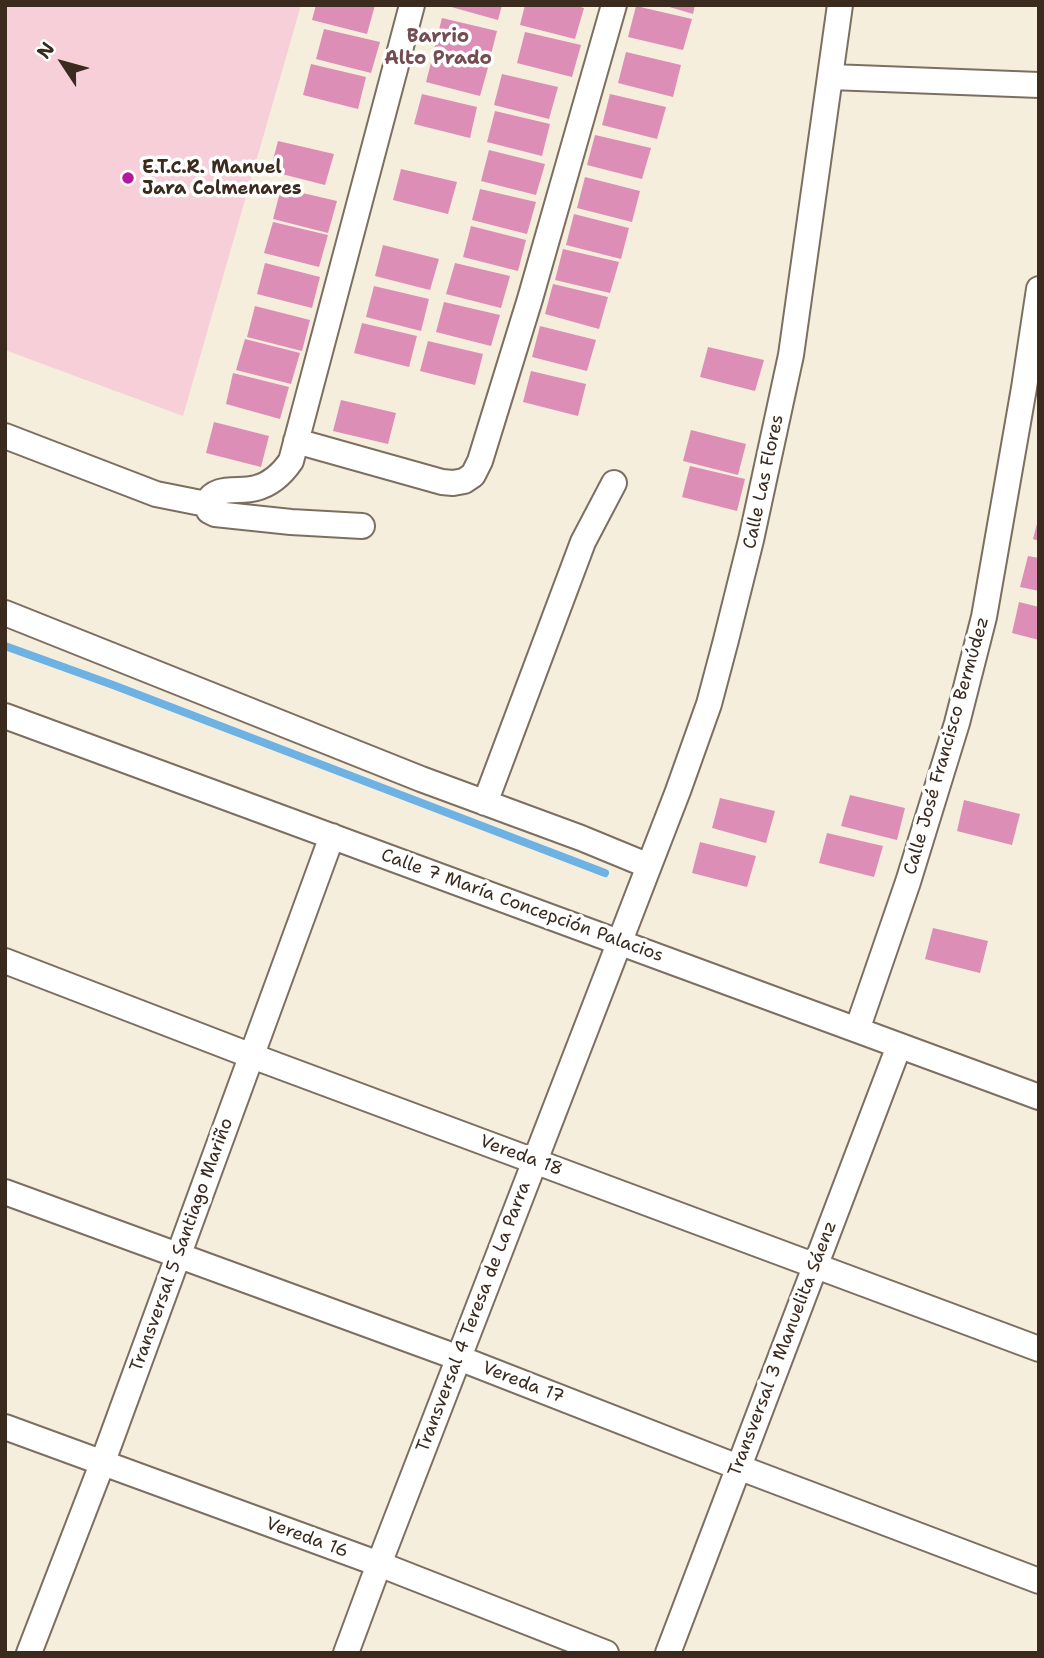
<!DOCTYPE html>
<html>
<head>
<meta charset="utf-8">
<style>
  body { margin:0 }
  #map { position:relative; width:1044px; height:1658px; overflow:hidden; background:#f5eedd; font-family:"Shantell Sans",sans-serif }
  canvas { display:block }
  .frame { position:absolute; inset:0; border:7px solid #3b2a1e; pointer-events:none }
  .north { position:absolute; left:28px; top:28px; width:70px; height:70px; -webkit-text-stroke:5px #fff; paint-order:stroke; rotate:306deg; font-size:19px; font-weight:700; line-height:28px; text-align:center; color:#3b2a1e }
  .north::after { content:''; display:block; margin:auto; width:24px; height:32px; background:#3b2a1e; clip-path:polygon(50% 0,100% 100%,50% 72%,0 100%) }
</style>
</head>
<body>
<div id="map">
<canvas width="1044" height="1658"></canvas>
<div class="frame"></div>
<div class="north">N</div>
</div>
<script>
const ctx = document.querySelector('canvas').getContext('2d');
ctx.lineJoin = 'round';
function paint(path, color) { ctx.fillStyle = color; ctx.fill(path, 'evenodd'); }
function trace(path, color, width, dash) { ctx.strokeStyle = color; ctx.lineWidth = width; ctx.lineCap = dash ? 'butt' : 'round'; ctx.setLineDash(dash || []); ctx.stroke(path); }
function drawText(font, color, halo, rows, align = 'center') {
  ctx.font = font + ' "Shantell Sans",sans-serif'; ctx.lineWidth = 7; ctx.setLineDash([]); ctx.textBaseline = 'middle'; ctx.strokeStyle = halo; ctx.fillStyle = color; for (const [text, x, y, turn = 0] of rows) {
    ctx.save(); ctx.translate(x, y); ctx.rotate((+turn || 0) * Math.PI / 180); ctx.textAlign = isNaN(turn) ? turn : align; if (halo) ctx.strokeText(text, 0, 0); ctx.fillText(text, 0, 0); ctx.restore();
  }
}
const built = new Path2D(`
  M5,5H301L183,416L5,350Z`);
const stream = new Path2D(`
  M5,646L113,685L605,873`);
const building = new Path2D(`
  M316,5H375L367,34L312,20Z
  M444,5H502L498,20Z
  M525,5H573L584,8L575,39L520,25Z
  M663,5H695L693,14Z
  M636,6L692,19L683,50L628,37Z
  M442,18L497,31L489,62L434,49Z
  M324,29L380,42L371,73L316,59Z
  M525,32L581,45L572,77L517,63Z
  M434,51L489,64L480,96L426,82Z
  M626,52L681,65L673,97L618,83Z
  M311,64L366,77L358,109L303,95Z
  M502,74L558,87L549,119L494,105Z
  M422,94L477,107L470,138L414,124Z
  M610,94L666,107L657,139L602,125Z
  M495,111L550,124L542,156L487,142Z
  M595,135L651,148L642,179L587,165Z
  M278,141L334,154L325,185L270,171Z
  M489,150L545,164L536,195L481,181Z
  M401,169L457,182L448,214L393,200Z
  M585,177L640,191L632,222L577,208Z
  M281,188L337,201L328,233L273,219Z
  M480,189L536,202L527,234L472,220Z
  M574,214L629,228L621,259L566,245Z
  M273,222L328,235L319,267L264,253Z
  M471,226L526,240L518,271L463,257Z
  M383,245L439,259L430,290L375,276Z
  M563,249L619,262L610,293L555,280Z
  M265,263L320,277L312,308L257,294Z
  M455,263L510,276L501,308L446,294Z
  M553,284L608,297L599,329L545,314Z
  M374,286L429,299L421,331L366,317Z
  M444,302L500,315L491,346L436,332Z
  M255,306L310,320L302,351L247,337Z
  M362,323L417,336L409,367L354,353Z
  M540,326L596,340L587,371L532,357Z
  M245,339L300,353L291,384L236,370Z
  M428,341L483,354L475,385L420,371Z
  M708,347L764,360L755,391L700,377Z
  M531,371L586,384L578,416L523,402Z
  M233,373L289,387L280,419L226,404Z
  M341,400L396,413L388,444L333,431Z
  M214,422L269,436L261,467L206,453Z
  M691,430L746,444L738,475L683,461Z
  M690,466L745,479L737,511L682,497Z
  M1038,520H1039V541L1033,539Z
  M1028,556L1039,558V591L1020,587Z
  M1019,602L1039,607V640L1012,633Z
  M850,795L905,808L897,840L841,826Z
  M720,798L775,811L766,843L712,828Z
  M964,800L1020,814L1012,845L957,831Z
  M827,833L883,846L874,877L819,863Z
  M700,842L756,856L747,887L692,873Z
  M933,928L988,941L980,973L925,959Z`);
const street = new Path2D(`
  M831,77L1039,85
  M5,436L156,494L206,504
  M296,441L442,482L453,483L464,481L473,475L480,461L530,299L614,5
  M362,526L291,522L215,514L209,511L206,504C215,484 239,493 256,488C272,484 282,474 291,461L412,5
  M5,613L421,779L581,838L649,866
  M5,716L1039,1097
  M485,803L583,542L614,483
  M5,961L252,1056L1039,1349
  M857,1030L908,882L957,723L984,617L1024,388L1039,289
  M5,1192L459,1358L738,1467L1039,1581
  M5,1427L379,1564L606,1653
  M29,1653L102,1464L332,836
  M346,1653L379,1564L678,791L709,704L726,640L751,540L791,355L840,5
  M668,1653L899,1046`);
const markers = [
  [128,178,7,"#b5179e"]
];
const poiNames = [
  ["E.T.C.R. Manuel",142,168],
  ["Jara Colmenares",142,189]
];
const streetNames = [
  ["Calle Las Flores",764,482,-78],
  ["Calle José Francisco Bermúdez",947,746,-74],
  ["Calle 7 María Concepción Palacios",522,906,20],
  ["Vereda 18",521,1156,20],
  ["Transversal 5 Santiago Mariño",182,1245,-70],
  ["Transversal 4 Teresa de La Parra",474,1317,-69],
  ["Transversal 3 Manuelita Sáenz",783,1349,-69],
  ["Vereda 17",523,1383,21],
  ["Vereda 16",307,1538,20]
];
const neighbourhoodNames = [
  ["Barrio",438,37],
  ["Alto Prado",438,59]
];
paint(built, '#f6cfd8');
trace(stream, '#6eb2e4', 8);
paint(building, '#dd8eb6');
trace(street, '#7c6f61', 28);
trace(street, '#fff', 24);
for (const [x, y, r, color] of markers) { const dot = new Path2D(); dot.arc(x, y, r, 0, 2 * Math.PI); ctx.fillStyle = color; ctx.fill(dot); trace(dot, '#fff', 2.5); }
drawText('bold 18px', '#3b2a1e', '#fff', poiNames, 'left');
drawText('18px', '#3b2a1e', '#fff', streetNames);
drawText('bold 19px', '#744d53', '#fff', neighbourhoodNames);
</script>
</body>
</html>
